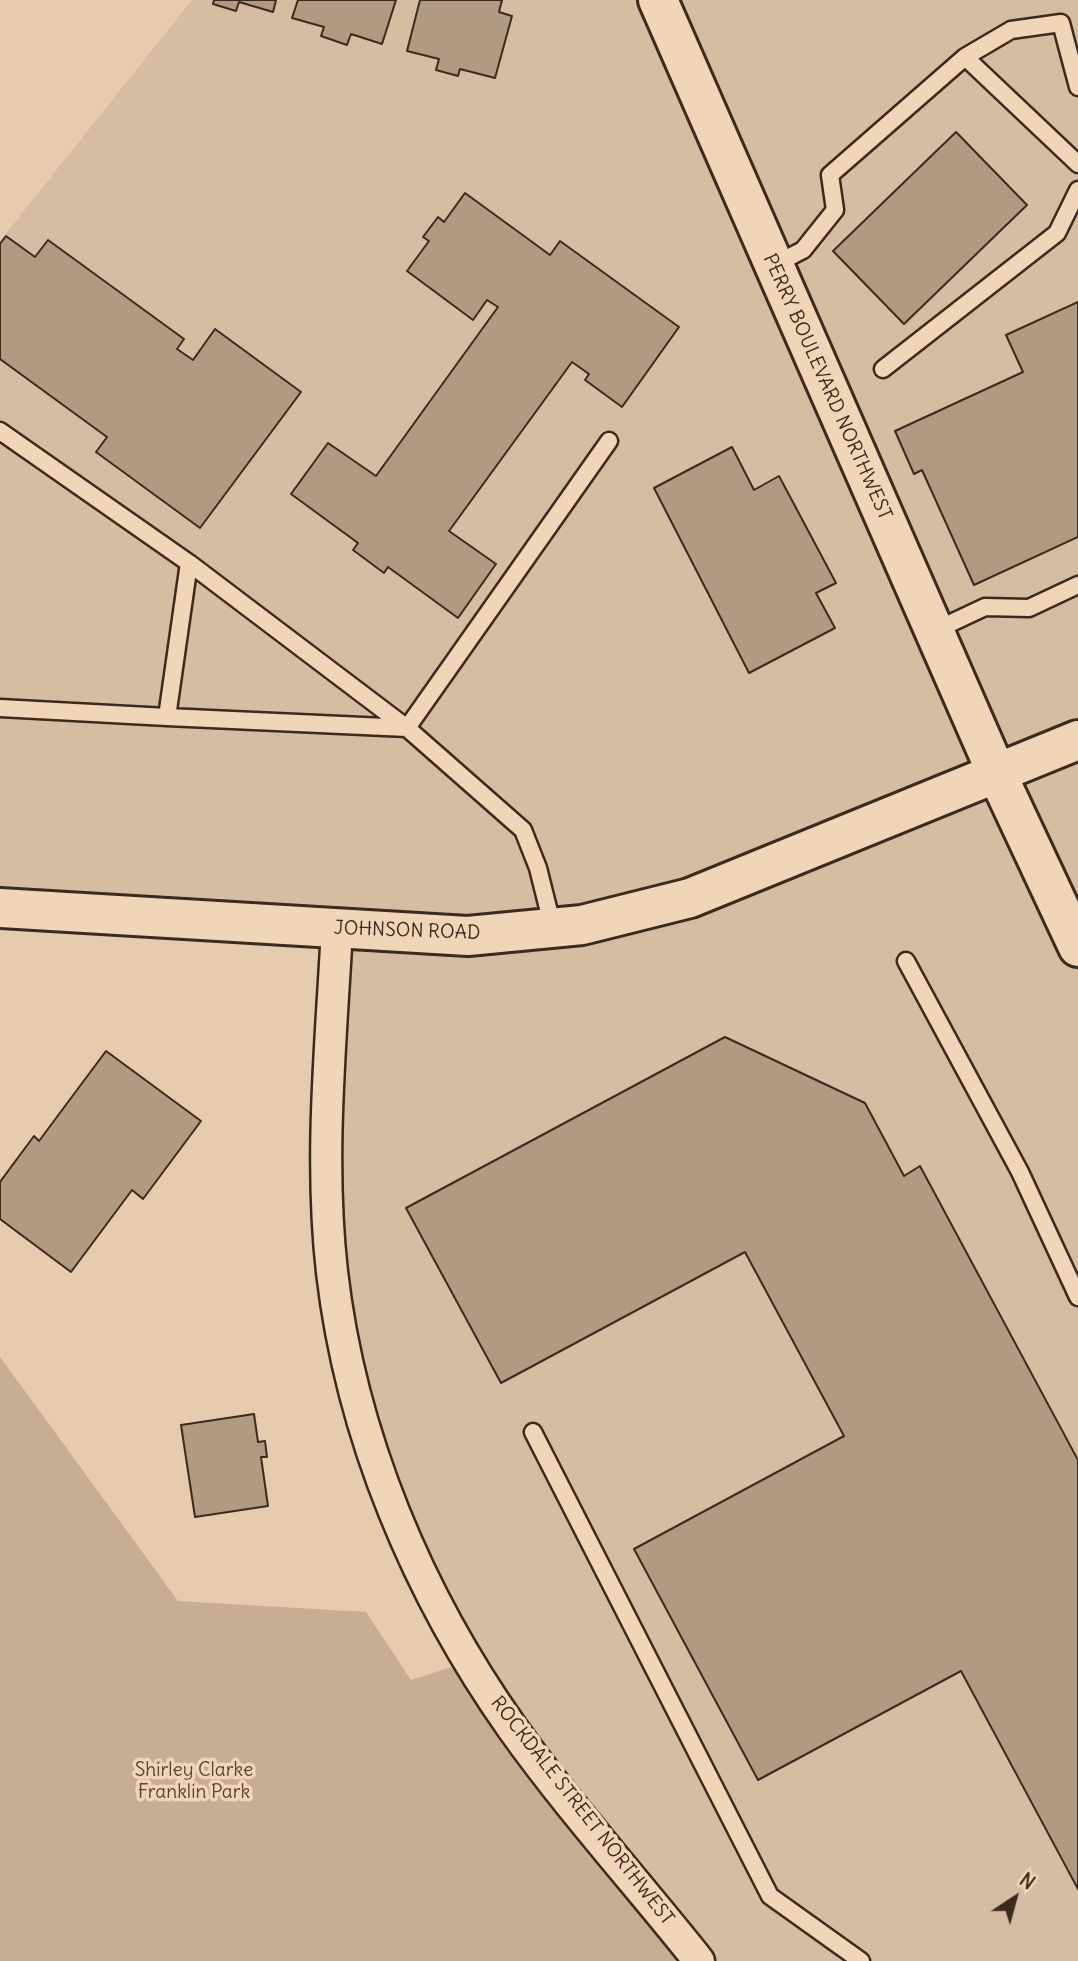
<!DOCTYPE html>
<html>
<head>
<meta charset="utf-8">
<style>
  body { margin:0 }
  #map { position:relative; width:1078px; height:1961px; overflow:hidden; background:#e6cbaf; font-family:Delius,sans-serif }
  canvas { display:block }
  .north { position:absolute; left:980px; top:1863px; width:70px; height:70px; -webkit-text-stroke:5px #f1d5b8; paint-order:stroke; rotate:36deg; font-size:19px; font-weight:700; line-height:28px; text-align:center; color:#3b2a1e }
  .north::after { content:''; display:block; margin:auto; width:24px; height:32px; background:#3b2a1e; clip-path:polygon(50% 0,100% 100%,50% 72%,0 100%) }
</style>
</head>
<body>
<div id="map">
<canvas width="1078" height="1961"></canvas>
<div class="north">N</div>
</div>
<script>
const ctx = document.querySelector('canvas').getContext('2d');
ctx.lineJoin = 'round';
function paint(path, color) { ctx.fillStyle = color; ctx.fill(path, 'evenodd'); }
function trace(path, color, width, dash) { ctx.strokeStyle = color; ctx.lineWidth = width; ctx.lineCap = dash ? 'butt' : 'round'; ctx.setLineDash(dash || []); ctx.stroke(path); }
function drawText(font, color, halo, rows, align = 'center') {
  ctx.font = font + ' Delius,sans-serif'; ctx.lineWidth = 7; ctx.setLineDash([]); ctx.textBaseline = 'middle'; ctx.strokeStyle = halo; ctx.fillStyle = color; for (const [text, x, y, turn = 0] of rows) {
    ctx.save(); ctx.translate(x, y); ctx.rotate((+turn || 0) * Math.PI / 180); ctx.textAlign = isNaN(turn) ? turn : align; if (halo) ctx.strokeText(text, 0, 0); ctx.fillText(text, 0, 0); ctx.restore();
  }
}
const built = new Path2D(`
  M192,0H1078V1961H688L457,1625L332,1357L341,906L0,892V241Z`);
const green = new Path2D(`
  M0,1357L178,1601L366,1612L411,1680L480,1658L688,1961H0Z`);
const building = new Path2D(`
  M214,0H276L273,12L239,2L236,11L213,4Z
  M298,0H396L382,44L351,34L347,45L321,36L324,27L292,18Z
  M420,0H502L499,12L512,16L495,78L460,69L458,76L436,70L439,59L407,51Z
  M956,132L1027,205L904,324L833,251Z
  M465,193L550,255L560,241L679,327L622,407L585,380L589,374L572,362L449,531L496,564L458,618L388,567L384,573L353,550L358,543L291,494L328,443L376,476L498,307L487,300L473,320L407,271L429,241L423,237L438,217L444,222Z
  M6,236L35,257L48,240L184,339L177,349L193,360L215,329L301,392L200,528L96,452L107,437L0,359V244Z
  M1078,302V537L974,585L922,470L914,474L895,431L1023,372L1006,335Z
  M732,447L754,490L779,476L836,583L816,593L835,628L749,673L654,488Z
  M725,1037L865,1103L904,1176L920,1166L1078,1460V1889L961,1671L758,1780L634,1549L844,1436L745,1252L501,1383L406,1208Z
  M106,1051L201,1121L143,1199L132,1190L71,1272L0,1219V1182L34,1136L39,1141Z
  M254,1414L258,1442L265,1441L267,1457H261L268,1506L195,1517L181,1425Z`);
const lane = new Path2D(`
  M965,57L1011,30L1061,23L1078,87
  M774,265L803,250L835,210L830,175L965,57L1078,164
  M883,369L1057,233L1078,190
  M0,431L189,563
  M189,563L407,728L167,717Z
  M934,631L985,607L1029,608L1078,585
  M0,708L167,717
  M553,928L538,868L523,830L407,728L609,441
  M906,961L1020,1172L1078,1297
  M533,1432L770,1896L861,1961`);
const street = new Path2D(`
  M337,929C331,1043 319,1158 332,1272C351,1436 418,1595 513,1729C570,1809 638,1884 699,1961`);
const secondary = new Path2D(`
  M658,0L997,774L1078,947
  M0,908L468,936L582,925L690,898L1078,740`);
const streetNames = [
  ["PERRY BOULEVARD NORTHWEST",827,387,66],
  ["JOHNSON ROAD",407,931,2],
  ["ROCKDALE STREET NORTHWEST",582,1811,52]
];
const parkNames = [
  ["Shirley Clarke",194,1771],
  ["Franklin Park",194,1793]
];
paint(built, '#d6bca2');
paint(green, '#c6ad94');
paint(building, '#b19982');
trace(building, '#3b2a1e', 2);
trace(lane, '#3b2a1e', 21);
trace(street, '#3b2a1e', 35);
trace(secondary, '#3b2a1e', 44);
trace(lane, '#f1d5b8', 16);
trace(street, '#f1d5b8', 30);
trace(secondary, '#f1d5b8', 38);
drawText('19px', '#3b2a1e', '#f1d5b8', streetNames);
drawText('19px', '#574436', '#f1d5b8', parkNames);
</script>
</body>
</html>
